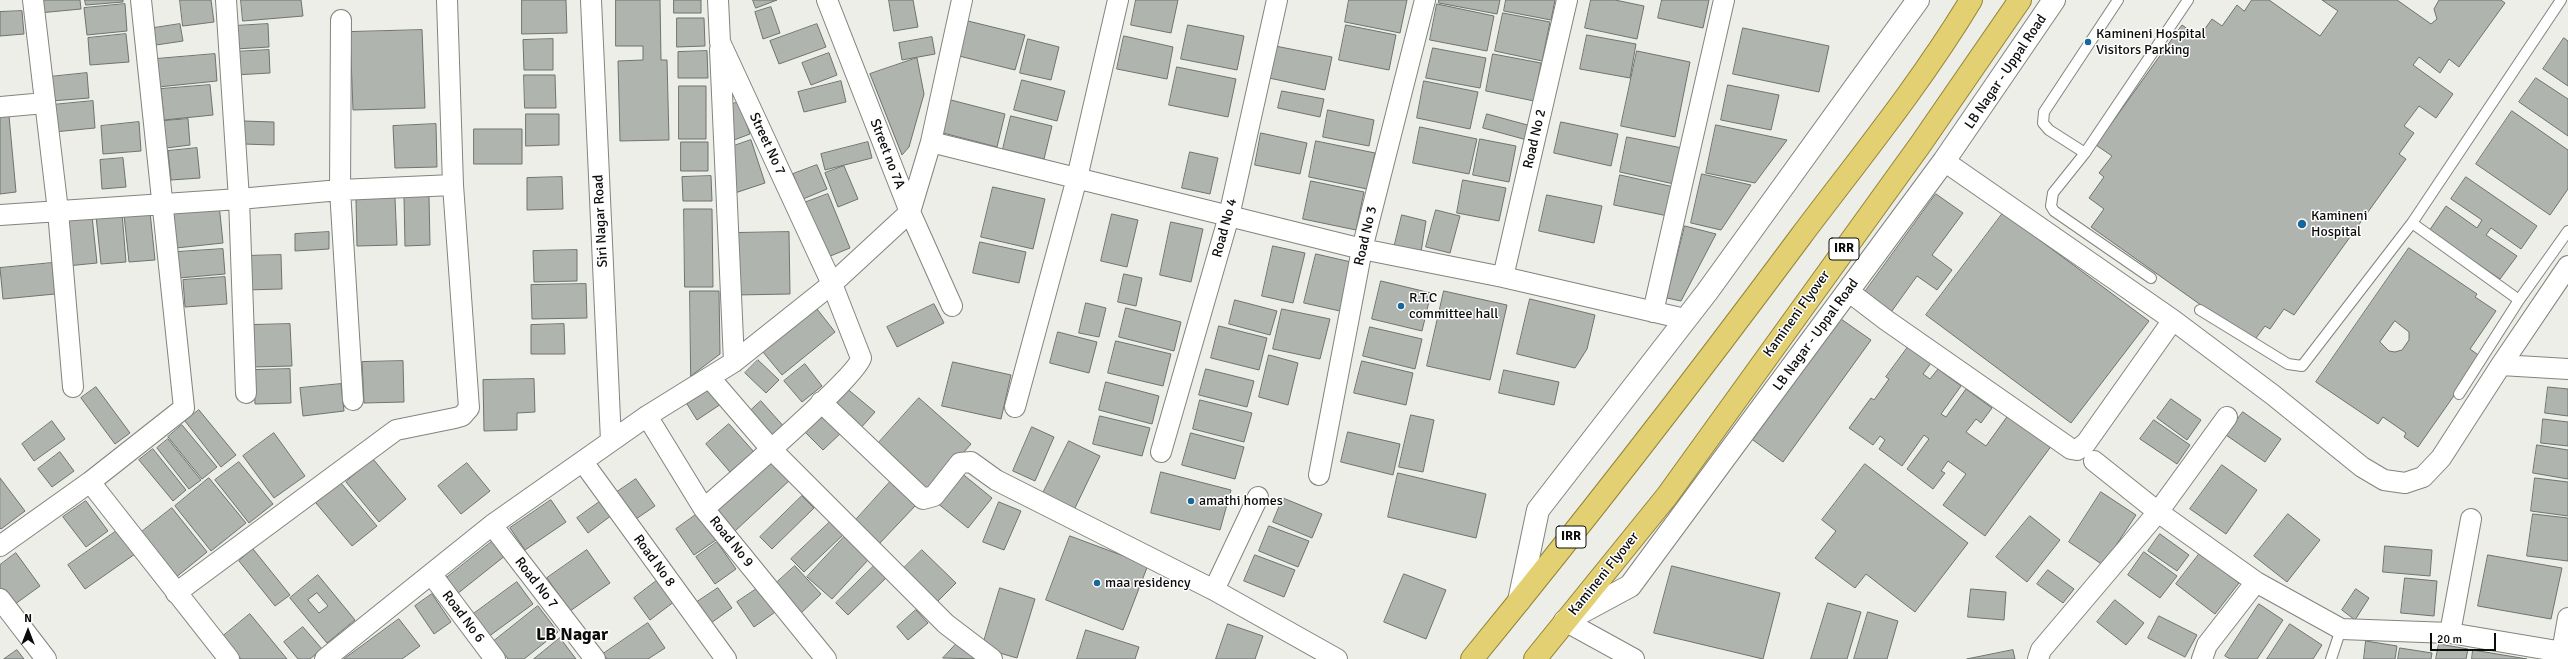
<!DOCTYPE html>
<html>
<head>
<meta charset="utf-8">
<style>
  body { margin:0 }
  #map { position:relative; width:2568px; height:659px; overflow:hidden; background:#eceee7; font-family:Signika,sans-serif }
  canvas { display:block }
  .north { position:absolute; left:8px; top:611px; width:40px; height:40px; -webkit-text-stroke:3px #fff; paint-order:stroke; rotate:0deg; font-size:11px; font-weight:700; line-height:16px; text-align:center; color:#0c0d0b }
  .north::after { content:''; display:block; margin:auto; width:14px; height:18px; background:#0c0d0b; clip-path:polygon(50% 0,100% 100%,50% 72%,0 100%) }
  .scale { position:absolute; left:2430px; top:633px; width:66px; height:18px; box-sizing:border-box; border:2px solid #0c0d0b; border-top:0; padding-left:5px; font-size:12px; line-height:14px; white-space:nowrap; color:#0c0d0b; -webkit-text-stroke:3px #fff; paint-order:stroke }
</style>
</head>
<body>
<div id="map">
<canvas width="2568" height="659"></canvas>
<div class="north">N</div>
<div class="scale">20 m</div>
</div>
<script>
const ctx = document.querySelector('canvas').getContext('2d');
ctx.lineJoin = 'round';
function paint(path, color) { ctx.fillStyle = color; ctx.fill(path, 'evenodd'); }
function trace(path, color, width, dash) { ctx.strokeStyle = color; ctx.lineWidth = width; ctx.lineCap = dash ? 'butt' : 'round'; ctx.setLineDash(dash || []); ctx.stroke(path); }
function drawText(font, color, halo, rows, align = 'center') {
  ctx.font = font + ' Signika,sans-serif'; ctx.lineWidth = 3; ctx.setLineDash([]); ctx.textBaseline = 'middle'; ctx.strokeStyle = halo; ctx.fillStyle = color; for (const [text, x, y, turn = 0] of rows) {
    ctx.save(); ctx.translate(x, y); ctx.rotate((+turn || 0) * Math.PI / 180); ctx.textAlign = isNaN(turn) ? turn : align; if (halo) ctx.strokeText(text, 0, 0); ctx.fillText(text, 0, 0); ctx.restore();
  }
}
const building = new Path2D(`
  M37,0H80L81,9L39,13Z
  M85,0H123V2L86,5Z
  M180,0H211L214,22L183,26Z
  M241,0H301L303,16L243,21Z
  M522,0H566L567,33L522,34Z
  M616,0H660L661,60H667L669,140L620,141L618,61L643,60V46H616Z
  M674,0H701V13H674Z
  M753,0H777L756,8Z
  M889,0H913L918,27L894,31Z
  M1136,0H1178L1171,33L1131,25Z
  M1349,0H1407L1400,33L1345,22Z
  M1439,0H1500L1497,14L1439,3Z
  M1506,0H1555L1551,20L1504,11Z
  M1591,0H1615L1644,6L1637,39L1585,28Z
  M1662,0H1709L1703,28L1658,18Z
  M2252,0H2269L2320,36L2338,11L2322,0H2397L2431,24L2437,19L2434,9L2439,0H2501L2505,3L2459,67L2449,59L2440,73L2419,57L2413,65L2453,94L2436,118L2419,106L2404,126L2414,133L2399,154L2406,159L2294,315L2284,309L2270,329L2265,326L2253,342L2091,227L2104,209L2089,198L2104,177L2099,173L2112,156L2096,145L2182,25L2199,37L2212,19L2222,26L2237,5L2244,11Z
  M125,4L127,31L87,35L84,8Z
  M1437,4L1494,16L1487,51L1430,40Z
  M771,7L780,33L763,39L755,12Z
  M22,11L24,34L0,36V12Z
  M1503,13L1550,22L1542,61L1495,51Z
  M677,18H704L705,46L677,47Z
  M968,21L1025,35L1015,70L959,56Z
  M180,24L183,41L156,45L154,28Z
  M268,24L269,47L235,49L234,26Z
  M817,24L826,47L779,64L770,41Z
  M1188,25L1244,36L1237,70L1181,59Z
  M1346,25L1396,35L1389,70L1339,60Z
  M1743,28L1829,46L1819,92L1733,74Z
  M422,30L425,108L353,110L350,32Z
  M126,34L129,62L90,65L88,38Z
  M1587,35L1636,44L1630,78L1580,69Z
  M1124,36L1173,47L1167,79L1117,69Z
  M932,37L935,54L902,60L899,43Z
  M2564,38L2568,41V86L2543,69Z
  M553,39V70H524L523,40Z
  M1028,39L1059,47L1051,80L1020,73Z
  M1275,46L1332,57L1325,90L1269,78Z
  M1433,48L1486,58L1480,88L1426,78Z
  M269,50L270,73L234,75L233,52Z
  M707,51L708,78H678V52Z
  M1637,51L1690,62L1675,137L1621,126Z
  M829,53L837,75L811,85L802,63Z
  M215,54L217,81L158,87L156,59Z
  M1493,54L1541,63L1534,101L1486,91Z
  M917,58L924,94L909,147L902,155L870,74Z
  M1177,67L1236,79L1228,117L1169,105Z
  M87,73L89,98L51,101L49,77Z
  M524,75H555L556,108H525Z
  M2536,78L2568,99V136L2519,102Z
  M1022,80L1065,91L1057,121L1014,110Z
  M841,81L846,102L804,112L798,92Z
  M1424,81L1478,92L1470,129L1417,118Z
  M210,85L213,115L164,120L161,89Z
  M1728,85L1779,95L1771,130L1721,120Z
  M679,86H706V139H679Z
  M1282,91L1324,99L1320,117L1278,108Z
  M951,100L1005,114L997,147L943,133Z
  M93,101L95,128L54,132L52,105Z
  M739,102L750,134L734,140L723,107Z
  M1328,110L1374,120L1369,146L1323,137Z
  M2512,111L2568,150V189L2550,215L2476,164Z
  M526,114H559V145L526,146Z
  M1487,114L1531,126L1527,140L1483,128Z
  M9,116L16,192L0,194V117Z
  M1011,116L1052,126L1044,159L1003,149Z
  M188,119L190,145L166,148L164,121Z
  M244,121L274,122V145L243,144Z
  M139,122L141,151L103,154L101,126Z
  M1561,122L1618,134L1611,166L1554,153Z
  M436,124L437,167L395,168L393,126Z
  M1716,125L1787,140L1755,183L1706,173Z
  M1420,127L1477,139L1469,174L1413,163Z
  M474,129H522V164H474Z
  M1261,133L1307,143L1300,174L1255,165Z
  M1627,137L1682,148L1674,184L1620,172Z
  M1480,139L1516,146L1509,182L1473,175Z
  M751,140L765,183L735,193L725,149Z
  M1316,141L1375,153L1367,189L1309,177Z
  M681,142H708V171H681Z
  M868,142L872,158L825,170L821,154Z
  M197,148L200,178L171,180L168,151Z
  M1190,152L1218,158L1210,194L1182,188Z
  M123,158L126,187L102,189L100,160Z
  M817,165L827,189L803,199L793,174Z
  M844,166L858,199L838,207L825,173Z
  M1702,174L1751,185L1721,230L1691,223Z
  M1620,175L1674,187L1668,216L1614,205Z
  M711,176L712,201H683L682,177Z
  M562,177L563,209L527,210V178Z
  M2466,177L2537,226L2521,249L2491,228L2486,235L2517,256L2500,279L2429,231L2446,206L2477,228L2482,220L2451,199Z
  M1463,180L1506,188L1499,221L1457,213Z
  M1311,181L1364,192L1356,230L1303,219Z
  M993,187L1045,199L1033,249L981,237Z
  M828,194L850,248L823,259L801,204Z
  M1936,194L1963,213L1932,255L1952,270L1937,290L1917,276L1889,315L1862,296Z
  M1547,195L1602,206L1594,243L1539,231Z
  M429,196L430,245L405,246L404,197Z
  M395,198L397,245L357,246L356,199Z
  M219,204L223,243L176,248L173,208Z
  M684,209H712L713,287H685Z
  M1436,210L1460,216L1450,253L1426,247Z
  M150,212L155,260L129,262L124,215Z
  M122,213L126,262L101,264L96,216Z
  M2003,213L2149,321L2071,423L1926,315Z
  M1112,214L1138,220L1127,267L1101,261Z
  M1402,215L1426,221L1421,252L1394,248Z
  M92,216L97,263L67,266L62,219Z
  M1171,222L1203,229L1191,282L1160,275Z
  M1685,226L1716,234L1681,301L1667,298Z
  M329,232V249L295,251V234Z
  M789,232L790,294L735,295L734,233Z
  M980,242L1026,252L1019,283L973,273Z
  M1273,246L1305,253L1293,303L1262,296Z
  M2409,248L2477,294L2475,297L2496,311L2470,349L2481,357L2418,447L2404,437L2406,433L2383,417L2378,424L2316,382ZM2395,321L2409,332V340L2402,350L2395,352L2389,351L2380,342Z
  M223,249L225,274L179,278L177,252Z
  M577,250V281L534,282L533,251Z
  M1316,254L1351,262L1340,311L1304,303Z
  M281,255L282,289L245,290L244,256Z
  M52,263L55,294L3,299L0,268Z
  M1124,274L1142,278L1136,306L1118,302Z
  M225,277L227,304L185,307L183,280Z
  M1381,281L1431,293L1422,331L1372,319Z
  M586,284L587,318L532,319L531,285Z
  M690,291H719L720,354L691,376Z
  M1444,291L1507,305L1490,380L1427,366Z
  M1530,299L1595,315L1587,349L1575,368L1517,354Z
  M1235,300L1277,311L1270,335L1229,324Z
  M1086,303L1106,308L1099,337L1079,333Z
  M934,304L944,323L897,347L887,327Z
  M1126,308L1181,322L1174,351L1119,337Z
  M817,309L835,332L782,375L763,352Z
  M1282,309L1330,319L1320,359L1273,349Z
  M1841,319L1871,340L1783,462L1753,440Z
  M290,324L292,366L252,367L251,325Z
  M564,324L565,354H531V325Z
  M1219,326L1267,338L1259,370L1211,358Z
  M1370,327L1422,339L1415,369L1363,356Z
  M1058,332L1097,342L1089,373L1050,363Z
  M1116,341L1171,354L1163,386L1108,373Z
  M1908,347L1931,363L1923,374L1930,379L1938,369L1961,386L1941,414L1946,417L1966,389L1992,408L1981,423L1976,419L1966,432L1986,446L2009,414L2052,445L1985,536L1943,505L1966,474L1948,461L1941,471L1945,473L1933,489L1907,469L1929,439L1924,435L1902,466L1879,449L1885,440L1880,436L1873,445L1849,428L1871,398L1874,400L1889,379L1886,377Z
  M1269,355L1298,363L1288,405L1259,397Z
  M758,360L779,380L766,393L745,373Z
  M403,361L404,402L364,403L362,362Z
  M1362,361L1413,373L1406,405L1354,393Z
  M953,362L1011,375L1001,419L942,406Z
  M805,364L822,386L802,402L784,381Z
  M290,369L291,403L255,404L254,370Z
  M1206,369L1254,381L1247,407L1199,395Z
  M1504,370L1559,382L1554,405L1499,393Z
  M534,379L535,412L517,413V430L484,431L483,380Z
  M1106,382L1159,396L1152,424L1099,410Z
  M341,384L344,411L303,416L300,388Z
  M96,387L130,433L115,444L81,398Z
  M714,387L724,402L697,420L687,404Z
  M845,387L875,412L859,430L829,405Z
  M2548,387L2568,389V416L2545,413Z
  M919,398L971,444L927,494L874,448Z
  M2171,399L2201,420L2187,440L2157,418Z
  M1200,400L1252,413L1244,442L1193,429Z
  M761,401L786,429L773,441L748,413Z
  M821,408L843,431L823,450L801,428Z
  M199,410L236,455L221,467L185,421Z
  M2243,412L2281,439L2265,462L2226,435Z
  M1411,415L1434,420L1423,472L1399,467Z
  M1100,416L1150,428L1142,456L1093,444Z
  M2543,419L2568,422V446L2541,443Z
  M2154,420L2190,445L2177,464L2140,439Z
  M52,421L65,439L34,461L22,444Z
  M729,424L754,452L730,472L706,444Z
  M182,425L217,467L202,479L168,437Z
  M1032,427L1054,437L1035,481L1013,471Z
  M1348,432L1400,444L1393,475L1341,462Z
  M274,433L305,476L274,498L243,456Z
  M1191,433L1244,447L1235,479L1182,465Z
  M168,439L201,480L189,489L157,448Z
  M1069,441L1100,456L1073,512L1041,497Z
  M2537,445L2568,450V479L2533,473Z
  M153,449L186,490L173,501L139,460Z
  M60,452L74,471L52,487L38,469Z
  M769,456L791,479L735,531L714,508Z
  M373,459L406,499L379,522L346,482Z
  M239,462L273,504L249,523L215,480Z
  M467,463L490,491L461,514L438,486Z
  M1865,464L1968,543L1915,612L1866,574L1855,588L1815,558L1836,531L1822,520Z
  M2222,465L2257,490L2226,534L2190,509Z
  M960,472L992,498L968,528L936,502Z
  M1161,472L1231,490L1220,530L1151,513Z
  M1398,473L1486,494L1476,538L1388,517Z
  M0,478L25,511L1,529L0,528Z
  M209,478L246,523L211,551L175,506Z
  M2535,478L2568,482V516L2531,511Z
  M636,479L655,506L636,519L617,492Z
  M890,482L916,505L879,544L854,522Z
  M341,483L377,526L352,546L316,503Z
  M2101,492L2136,515L2103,565L2069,542Z
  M802,496L814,508L772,549L760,537Z
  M605,498L616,512L588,533L577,518Z
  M1283,498L1322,514L1312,538L1273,522Z
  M551,500L566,522L525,550L510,528Z
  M86,501L108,531L86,547L63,517Z
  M999,502L1021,511L1004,550L983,542Z
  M172,508L207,552L175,578L139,534Z
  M697,514L716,540L694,555L676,529Z
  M2288,514L2320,540L2287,582L2254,556Z
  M2533,514L2568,518V561L2527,556Z
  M2030,516L2060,540L2027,582L1996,557Z
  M831,521L844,534L804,572L791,559Z
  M1269,526L1309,541L1298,567L1259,551Z
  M118,530L135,554L85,589L68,565Z
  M2160,534L2189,555L2177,571L2148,551Z
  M1070,536L1148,565L1123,630L1046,600Z
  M844,537L869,559L832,599L807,577Z
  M494,540L506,555L457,594L445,579Z
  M717,542L736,569L715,584L696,557Z
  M2385,546L2432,550L2430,576L2383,572Z
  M253,549L290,595L275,606L239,561Z
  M587,550L610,583L570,611L547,578Z
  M922,550L956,583L936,603L902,570Z
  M2144,552L2177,576L2160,598L2128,575Z
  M16,553L40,586L11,607L0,592V565Z
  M2200,553L2239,583L2215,614L2176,584Z
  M1255,555L1295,570L1284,597L1244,581Z
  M2488,555L2562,568L2551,619L2478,606Z
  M875,565L887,577L848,615L836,603Z
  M795,566L821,594L800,614L773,586Z
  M1672,566L1780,593L1763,659L1654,633Z
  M2048,570L2074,589L2063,603L2037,584Z
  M1404,574L1446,590L1426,639L1384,622Z
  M318,575L355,620L327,643L290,598ZM317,593L328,606L319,613L308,600Z
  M2405,578L2437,581L2434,616L2401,613Z
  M659,579L675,601L650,620L634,598Z
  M517,582L533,604L488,637L472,615Z
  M761,586L778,610L754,627L737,602Z
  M718,588L732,608L711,623L697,602Z
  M1000,588L1035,599L1017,658L982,648Z
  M1971,589L2006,592L2004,620L1968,617Z
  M2356,589L2369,598L2355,620L2342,610Z
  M432,594L451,622L434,634L415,606Z
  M2115,600L2144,623L2126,645L2097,622Z
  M1828,603L1861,612L1847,659H1811Z
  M2259,604L2283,620L2257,659H2230L2225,656Z
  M538,606L558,632L524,659H508L494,641Z
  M916,610L928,623L908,640L897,627Z
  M1868,612L1898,621L1887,659H1854Z
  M250,614L287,659H241L222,637Z
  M2159,616L2197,635L2185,657L2148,638Z
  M399,619L420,646L402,659H344Z
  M648,623L665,648L648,659H607L603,654Z
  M1228,624L1263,636L1255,659H1216Z
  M2290,624L2322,645L2313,659H2267Z
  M303,627L322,649L310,659H298L284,642Z
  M1086,630L1139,647L1135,659H1077Z
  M560,638L576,659H534Z
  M959,641L979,659L943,658Z
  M2366,641L2397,646L2395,659H2364Z
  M2439,644L2468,649L2466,659H2436Z
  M2400,648L2432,653L2431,659H2398Z
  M17,650L24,659H4Z
  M2013,650L2015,659H1967Z
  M2473,650L2527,659H2472Z`);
const service = new Path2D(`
  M2085,153L2049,130L2043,123L2044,112L2118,0
  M2412,223L2519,300
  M2151,278L2054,211L2051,206L2053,193L2085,153L2188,0
  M2200,310L2288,364L2302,366L2412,223L2561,0
  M2459,394L2519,300L2568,231
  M2331,659L2341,629`);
const minor = new Path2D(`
  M33,0L58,211L73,387
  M591,0L611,441
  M827,0L910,212L952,306
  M341,20L340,190L353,400
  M720,49L734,362
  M0,107L45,103
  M931,142L1362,249L1503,277L1685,319
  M1944,161L2173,320L2273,395L2362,467L2384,480L2405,483L2423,477L2441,458L2501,365L2568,266
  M0,215L239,199L226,0
  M1503,277L1567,0
  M1848,291L1886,320L2071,449L2077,450L2086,443L2173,320
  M1653,312L1724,0
  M2501,365L2568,369
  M710,378L771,449L946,624L992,659
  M246,393L239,199L340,190L453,185
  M821,402L923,499L934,496L960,463L971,462L996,480L1214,590L1337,659
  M1015,407L1077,178L1118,0
  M647,416L704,509L826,659
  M1161,452L1229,216L1277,0
  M2094,461L2158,512L2256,582L2341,629L2450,633L2568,653
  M583,462L726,659
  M1319,475L1362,249L1425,0
  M90,482L229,659
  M704,509C727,488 857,377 861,358L832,284L720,42L718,0
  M492,525L595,659
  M0,546L90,482L184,408L141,0
  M432,575L495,659
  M1214,590L1258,497
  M176,593L396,430L455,418L462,416L469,408L453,185L447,0
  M0,599L46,659
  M1565,621L1634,659
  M2450,633L2471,519
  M2562,652L2568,618
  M325,659L492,525L647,416L734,362L832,284L910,212L931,142L962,0
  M2038,659L2041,650L2158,512L2227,417
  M2202,659L2207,645L2256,582`);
const tertiary = new Path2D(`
  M1519,601L1538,510L1707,292L1918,0
  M1565,621L1630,586L1944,161L2054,0`);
const trunk = new Path2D(`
  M1472,659C1585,521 1694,380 1801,236C1859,159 1921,83 1971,0
  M1535,659L1667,496L1920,145L2020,0`);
const markers = [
  [2088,42,4,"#196698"],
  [2302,224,5,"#196698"],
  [1401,306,4,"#196698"],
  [1191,501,4,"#196698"],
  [1097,583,4,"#196698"]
];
const shields = [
  [1844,249,30],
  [1571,537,30]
];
const shieldNames = [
  ["IRR",1844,249],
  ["IRR",1571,537]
];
const poiNames = [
  ["Kamineni Hospital",2096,34],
  ["Visitors Parking",2096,50],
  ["Kamineni",2311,216],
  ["Hospital",2311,232],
  ["R.T.C",1409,298],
  ["committee hall",1409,314],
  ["amathi homes",1199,501],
  ["maa residency",1105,583]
];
const streetNames = [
  ["LB Nagar - Uppal Road",2006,72,-56],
  ["Road No 2",1535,139,-77],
  ["Street No 7",767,144,65],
  ["Street no 7A",887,154,69],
  ["Siri Nagar Road",601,221,-93],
  ["Road No 4",1225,228,-75],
  ["Road No 3",1366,236,-77],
  ["Kamineni Flyover",1797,314,-54],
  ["LB Nagar - Uppal Road",1816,335,-54],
  ["Road No 9",731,542,51],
  ["Road No 8",654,561,54],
  ["Kamineni Flyover",1604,574,-51],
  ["Road No 7",536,583,52],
  ["Road No 6",463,617,53]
];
const districtNames = [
  ["LB Nagar",572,635]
];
paint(building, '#afb4af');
trace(building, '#6f736f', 1);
trace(service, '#82847e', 12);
trace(minor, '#82847e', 22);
trace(tertiary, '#82847e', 24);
trace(trunk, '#938437', 24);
trace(service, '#fff', 10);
trace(minor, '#fff', 20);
trace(tertiary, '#fff', 22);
trace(trunk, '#e3d072', 22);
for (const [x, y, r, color] of markers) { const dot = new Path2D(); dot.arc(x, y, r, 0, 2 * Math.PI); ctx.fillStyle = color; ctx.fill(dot); trace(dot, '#fff', 1.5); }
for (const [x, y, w] of shields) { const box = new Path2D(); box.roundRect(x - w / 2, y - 11, w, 22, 3); ctx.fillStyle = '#fff'; ctx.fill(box); trace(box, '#0c0d0b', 1); }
drawText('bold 13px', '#0c0d0b', null, shieldNames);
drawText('14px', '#0c0d0b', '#fff', poiNames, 'left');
drawText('14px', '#0c0d0b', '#fff', streetNames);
drawText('bold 18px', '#0c0d0b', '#fff', districtNames);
</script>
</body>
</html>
